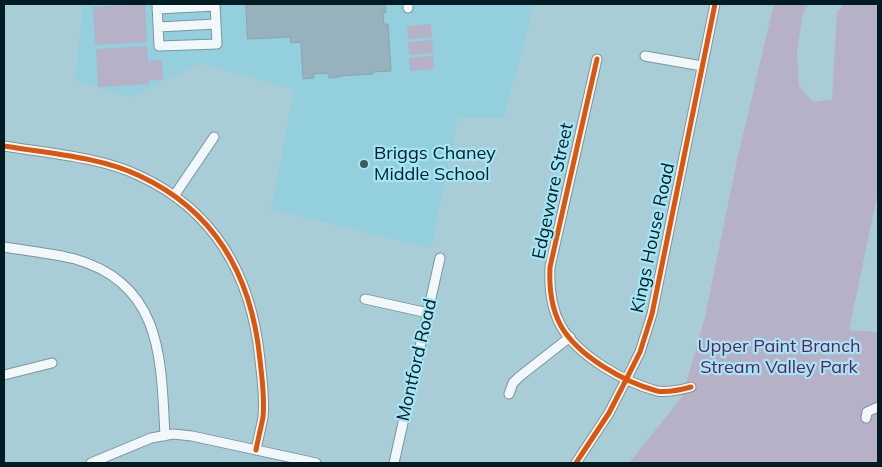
<!DOCTYPE html>
<html>
<head>
<meta charset="utf-8">
<style>
  body { margin:0 }
  #map { position:relative; width:882px; height:467px; overflow:hidden; background:#a9cdd6; font-family:Mulish,sans-serif }
  canvas { display:block }
  .frame { position:absolute; inset:0; border:5px solid #011c22; pointer-events:none }
</style>
</head>
<body>
<div id="map">
<canvas width="882" height="467"></canvas>
<div class="frame"></div>
</div>
<script>
const ctx = document.querySelector('canvas').getContext('2d');
ctx.lineJoin = 'round';
function paint(path, color) { ctx.fillStyle = color; ctx.fill(path, 'evenodd'); }
function trace(path, color, width, dash) { ctx.strokeStyle = color; ctx.lineWidth = width; ctx.lineCap = dash ? 'butt' : 'round'; ctx.setLineDash(dash || []); ctx.stroke(path); }
function drawText(font, color, halo, rows, align = 'center') {
  ctx.font = font + ' Mulish,sans-serif'; ctx.lineWidth = 4.5; ctx.setLineDash([]); ctx.textBaseline = 'middle'; ctx.strokeStyle = halo; ctx.fillStyle = color; for (const [text, x, y, turn = 0] of rows) {
    ctx.save(); ctx.translate(x, y); ctx.rotate((+turn || 0) * Math.PI / 180); ctx.textAlign = isNaN(turn) ? turn : align; if (halo) ctx.strokeText(text, 0, 0); ctx.fillText(text, 0, 0); ctx.restore();
  }
}
const built = new Path2D(`
  M83,4H534L504,118H458L431,248L271,209L294,90L201,63L131,97L75,81Z`);
const green = new Path2D(`
  M145,4L147,42L95,45L93,7Z
  M774,4H809L803,13L797,50L799,86L813,102L832,99L837,12L845,4H878V192L849,330L878,332V463H629L682,397L705,317L737,160Z
  M431,24L432,37L408,39L407,26Z
  M432,40L433,53L409,55L408,42Z
  M147,46L148,61L162,60L163,80H149V84L98,87L96,49Z
  M433,56L434,69L410,71L409,58Z`);
const building = new Path2D(`
  M246,4H385L386,12L383,13L384,24H388L391,71L372,72L373,74L339,76L340,77L329,78V73L314,74V78L303,79L301,42L291,43L290,37L248,39Z`);
const minor = new Path2D(`
  M157,4L159,46L217,44L215,4
  M408,4V8
  M157,9L215,6
  M158,27L216,24
  M645,56L702,66
  M597,59L550,267C549,287 551,308 561,326C578,356 624,382 657,391C668,393 680,390 691,387
  M4,146C47,153 101,157 140,176C217,212 252,278 260,360C262,379 265,398 263,417C261,428 258,439 256,450
  M174,196L214,137
  M4,247C27,251 52,253 75,259C163,284 161,360 165,436
  M365,299L428,313
  M4,375L52,363
  M509,394L513,383L519,377L570,337
  M866,418L867,412L878,407
  M91,463L151,438L173,434L192,436L316,463
  M394,463L440,258
  M576,463L609,413L627,378L640,352L652,314L715,4`);
const cycleway = new Path2D(`
  M597,59L550,267C549,287 551,308 561,326C578,356 624,382 657,391C668,393 680,390 691,387
  M4,146C47,153 101,157 140,176C217,212 252,278 260,360C262,379 265,398 263,417C261,428 258,439 256,450
  M576,463L609,413L627,378L640,352L652,314L715,4`);
const markers = [
  [364,164,5,"#3c5a61"]
];
const poiNames = [
  ["Briggs Chaney",374,154],
  ["Middle School",374,175]
];
const streetNames = [
  ["Edgeware Street",553,191,-78],
  ["Kings House Road",653,238,-78],
  ["Montford Road",417,360,-77]
];
const parkNames = [
  ["Upper Paint Branch",779,347],
  ["Stream Valley Park",779,368]
];
paint(built, '#94cfdd');
paint(green, '#b6b1c6');
paint(building, '#97b2bc');
trace(building, '#8aa4ad', 1);
trace(minor, '#79969d', 11);
trace(minor, '#f2f8f9', 9);
trace(cycleway, '#dc560d', 5);
for (const [x, y, r, color] of markers) { const dot = new Path2D(); dot.arc(x, y, r, 0, 2 * Math.PI); ctx.fillStyle = color; ctx.fill(dot); trace(dot, '#a3e6f6', 2); }
drawText('18px', '#011c22', '#a3e6f6', poiNames, 'left');
drawText('18px', '#011c22', '#a3e6f6', streetNames);
drawText('18px', '#622058', '#a3e6f6', parkNames);
</script>
</body>
</html>
